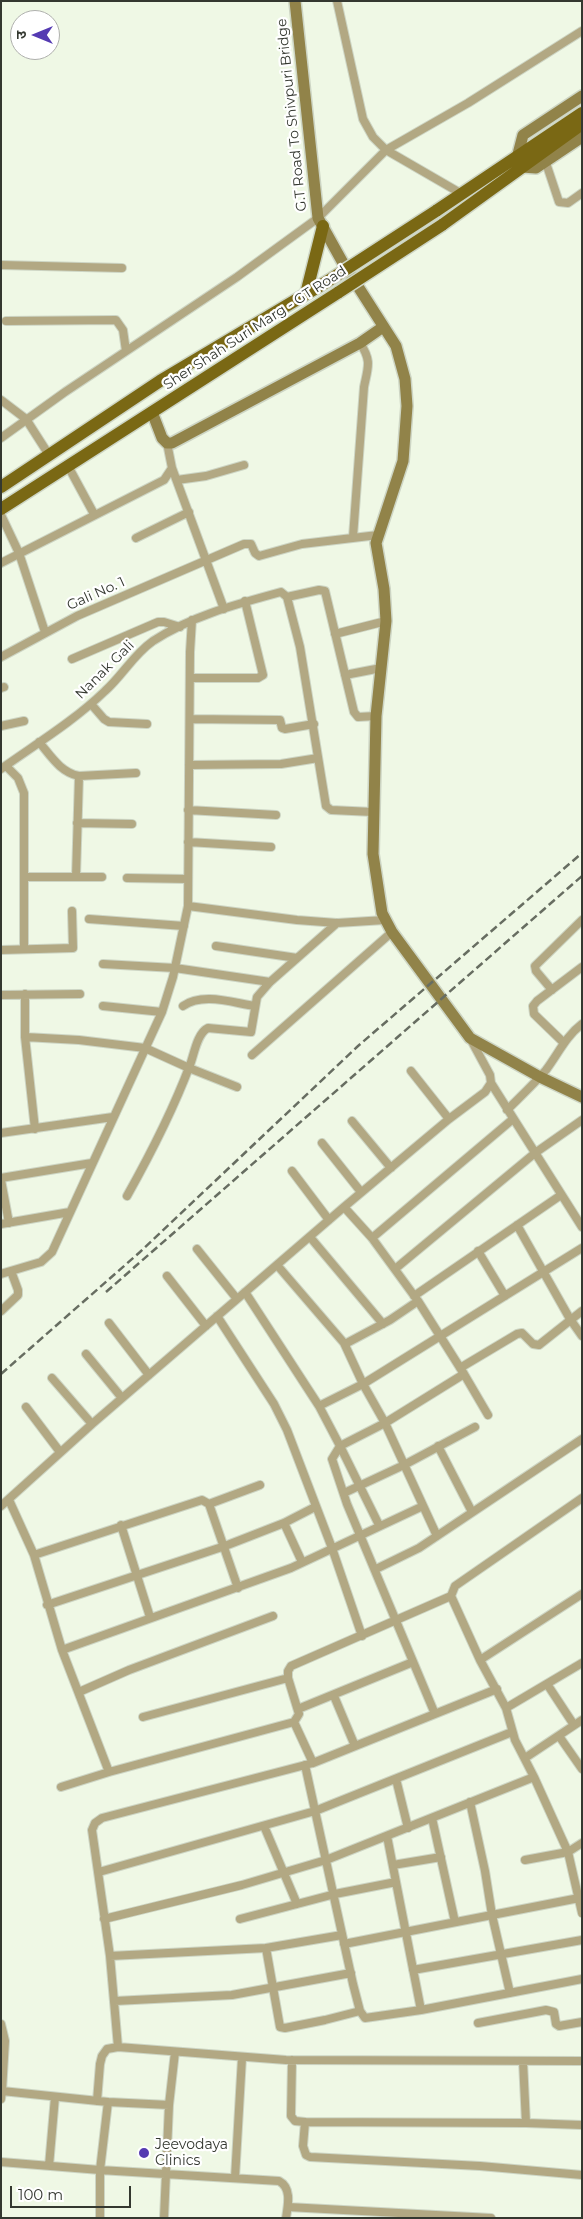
<!DOCTYPE html>
<html>
<head>
<meta charset="utf-8">
<style>
  body { margin:0 }
  #map { position:relative; width:583px; height:2219px; overflow:hidden; background:#eff8e5; font-family:Montserrat,"Noto Sans Devanagari",sans-serif }
  canvas { display:block }
  .frame { position:absolute; inset:0; border:2px solid #343830; pointer-events:none }
  .north { position:absolute; left:10px; top:10px; width:50px; height:50px; box-sizing:border-box; background:#fff; border:1px solid #aeafac; border-radius:50%; rotate:270deg; font-size:14px; font-weight:700; line-height:20px; text-align:center; color:#343830 }
  .north::after { content:''; display:block; margin:auto; width:18px; height:22px; background:#553ab2; clip-path:polygon(50% 0,100% 100%,50% 72%,0 100%) }
  .scale { position:absolute; left:10px; top:2186px; width:121px; height:22px; box-sizing:border-box; border:2px solid #343830; border-top:0; padding-left:6px; font-size:15px; line-height:18px; white-space:nowrap; color:#343830; -webkit-text-stroke:4px #fff; paint-order:stroke }
</style>
</head>
<body>
<div id="map">
<canvas width="583" height="2219"></canvas>
<div class="frame"></div>
<div class="north">उ</div>
<div class="scale">100 m</div>
</div>
<script>
const ctx = document.querySelector('canvas').getContext('2d');
ctx.lineJoin = 'round';
function trace(path, color, width, dash) { ctx.strokeStyle = color; ctx.lineWidth = width; ctx.lineCap = dash ? 'butt' : 'round'; ctx.setLineDash(dash || []); ctx.stroke(path); }
function drawText(font, color, halo, rows, align = 'center') {
  ctx.font = font + ' Montserrat,sans-serif'; ctx.lineWidth = 4.5; ctx.setLineDash([]); ctx.textBaseline = 'middle'; ctx.strokeStyle = halo; ctx.fillStyle = color; for (const [text, x, y, turn = 0] of rows) {
    ctx.save(); ctx.translate(x, y); ctx.rotate((+turn || 0) * Math.PI / 180); ctx.textAlign = isNaN(turn) ? turn : align; if (halo) ctx.strokeText(text, 0, 0); ctx.fillText(text, 0, 0); ctx.restore();
  }
}
const street = new Path2D(`
  M337,1L363,119L373,137L386,150L462,194
  M546,163L559,202L568,203L582,193
  M1,265L122,268
  M6,321L116,320L123,330L126,351
  M1,400L26,419L49,455
  M1,438L65,392L237,277L318,218L386,150L468,103L582,31
  M68,466L94,514
  M172,468L224,609
  M177,480L206,476L244,465
  M1,515L19,553L45,632
  M353,537L364,387C368,367 372,361 360,343
  M136,538L189,512
  M1,563L164,480L172,468L167,443
  M287,597L319,590L325,591L354,712L358,717L376,716
  M335,634L386,621
  M1,657L77,616L244,544H251L255,553L259,556L302,544L378,535
  M72,659L158,622H164L180,627
  M345,675L381,668
  M190,678H258L263,675L245,601
  M1,688L4,687
  M91,704L104,719L109,722L147,724
  M190,719L280,720L282,728L285,729L314,724
  M1,726L24,721
  M39,742C51,756 60,772 79,776L136,773
  M189,765L281,764L318,758
  M6,766L18,778L24,793V949
  M1,769C36,744 74,721 105,691C123,675 133,655 153,641C191,616 237,604 281,592L287,597L300,647L326,806L331,810L373,812
  M188,810L276,815
  M77,823L132,824
  M188,842L271,847
  M25,877H102
  M76,877L79,776
  M127,878L188,879
  M188,906L297,920L337,923L385,920
  M89,919L184,926
  M216,946L297,958
  M1,950L73,948L72,911
  M103,964L175,968L270,982
  M552,990L536,971L535,966L582,920
  M1,995L80,994
  M103,1006L162,1012
  M183,1006C203,992 233,1003 255,1006
  M25,1037V994
  M470,1038L490,1075L491,1083L582,1227
  M564,1043L534,1014L533,1006L537,1001L582,967
  M252,1055L392,932
  M411,1071L449,1119
  M507,1110C520,1097 534,1084 546,1070C558,1054 566,1036 582,1024
  M352,1121L391,1168
  M35,1129L25,1037L79,1040L145,1048L189,1068L237,1087
  M1,1133L113,1117
  M322,1143L361,1192
  M292,1171L329,1220
  M1,1178L92,1163
  M1,1180L9,1223
  M127,1196C150,1155 173,1110 190,1065C194,1055 197,1033 208,1028L251,1032L257,997L270,982L337,923
  M344,1207L372,1238
  M1,1224L70,1212
  M517,1225L570,1319L582,1336
  M310,1237L383,1324
  M197,1249L237,1299
  M478,1251L505,1296
  M277,1265L344,1343L363,1384L385,1423L437,1536
  M395,1269L535,1153L582,1120
  M1,1274L41,1262L52,1252L162,1012L173,977L188,906L190,652L192,620
  M167,1276L206,1326
  M245,1292L319,1406L340,1446L385,1423L464,1374L418,1301L372,1238L513,1119
  M414,1296L561,1195
  M1,1311L18,1295V1290L11,1271
  M217,1316L274,1404L287,1430L332,1548L362,1636
  M109,1323L149,1375
  M345,1344L390,1320L418,1301
  M86,1354L122,1398
  M460,1368L517,1334L522,1333L533,1344L539,1345L582,1311
  M464,1374L488,1415
  M52,1378L92,1424
  M319,1406L363,1384L582,1248
  M26,1407L60,1452
  M438,1446L472,1512
  M344,1493L404,1465L475,1427
  M9,1500L34,1555L62,1650L109,1772
  M209,1504L260,1485
  M1,1506L92,1424L344,1207L449,1119L485,1092L491,1083
  M284,1523L302,1562
  M121,1525L150,1617
  M379,1525L340,1446L332,1459L347,1504L435,1714
  M34,1555L202,1500L209,1504L238,1588
  M376,1569L419,1548L582,1439
  M451,1596L480,1660L506,1708L515,1740L534,1777L568,1852L582,1913
  M47,1605L225,1546L284,1523L315,1507
  M62,1650L291,1568L423,1506
  M480,1660L582,1594
  M288,1678V1671L291,1666L451,1596L455,1586L582,1498
  M547,1684L574,1725
  M79,1692L129,1670L273,1616
  M334,1696L355,1746
  M506,1708L582,1663
  M298,1709L413,1662
  M143,1717L288,1678L299,1714L294,1722
  M559,1736L582,1769
  M525,1758L582,1720
  M305,1765L353,1984L360,2011L365,2018L421,2010L582,1979
  M396,1779L408,1828
  M61,1787L109,1772L294,1722L313,1763
  M470,1802L485,1871L492,1915L579,1898
  M432,1818L455,1922
  M264,1826L297,1904
  M387,1836L421,2010
  M525,1860L568,1852L582,1843
  M393,1865L441,1857
  M99,1872L315,1811L512,1732
  M104,1919L242,1885L326,1860L534,1777
  M240,1919L335,1894L396,1882
  M344,1944L492,1915L510,1993
  M266,1948L280,2027L285,2028L325,2020L360,2011
  M110,1956L266,1948L342,1935
  M413,1970L582,1940
  M115,2001L232,1995L351,1973
  M478,2023L546,2010L554,2012L556,2024L559,2026L582,2022
  M1,2024L5,2041L2,2091
  M118,2047L286,2060L582,2061
  M292,2060L291,2116L295,2121L305,2122
  M523,2061L526,2123
  M1,2099L2,2091L108,2102L169,2105L164,2218
  M97,2101L100,2064L102,2056L107,2049L118,2047L110,1956L92,1830L95,1823L102,1818L313,1763L497,1689
  M169,2105L175,2052
  M582,2125L526,2123L305,2122L303,2146L306,2155L310,2157L480,2166L582,2175
  M1,2162L100,2170L279,2181C292,2188 288,2205 286,2218
  M49,2166L55,2097
  M235,2178L242,2058
  M288,2207L491,2218
  M100,2218V2170L108,2102`);
const secondary = new Path2D(`
  M295,1L318,218L343,263L396,346L405,379L407,406L403,461L376,543L384,589L386,621L376,716L373,854L382,913L392,932L470,1038L540,1077L582,1097
  M517,158L523,135L582,96
  M522,167L536,168L582,137
  M152,412L162,438L167,443H172L360,343L383,327`);
const primary = new Path2D(`
  M436,211L582,113
  M442,225L582,124
  M306,294L323,226
  M1,487L160,381L328,281
  M1,509L339,292`);
const rail = new Path2D(`
  M106,1292L582,876
  M1,1374L140,1252L358,1046L582,853`);
const primaryBridge = new Path2D(`
  M328,281L436,211
  M339,292L442,225`);
const markers = [
  [144,2153,6,"#553ab2"]
];
const streetNames = [
  ["G.T Road To Shivpuri Bridge",292,115,-96],
  ["Sher Shah Suri Marg - GT Road",255,328,-33],
  ["Gali No. 1",96,594,-24],
  ["Nanak Gali",105,670,-45]
];
const poiNames = [
  ["Jeevodaya",155,2145],
  ["Clinics",155,2161]
];
trace(street, '#cdd5c4', 10);
trace(secondary, '#cdd5c4', 14);
trace(primary, '#cdd5c4', 15);
trace(street, '#b2a883', 8);
trace(secondary, '#918349', 11);
trace(primary, '#7a6814', 12);
trace(rail, '#676d61', 2.5, [8, 4]);
trace(primaryBridge, '#cdd5c4', 15, []);
trace(primaryBridge, '#7a6814', 12);
for (const [x, y, r, color] of markers) { const dot = new Path2D(); dot.arc(x, y, r, 0, 2 * Math.PI); ctx.fillStyle = color; ctx.fill(dot); trace(dot, '#fff', 2); }
drawText('14px', '#343830', '#fff', streetNames);
drawText('14px', '#343830', '#fff', poiNames, 'left');
</script>
</body>
</html>
